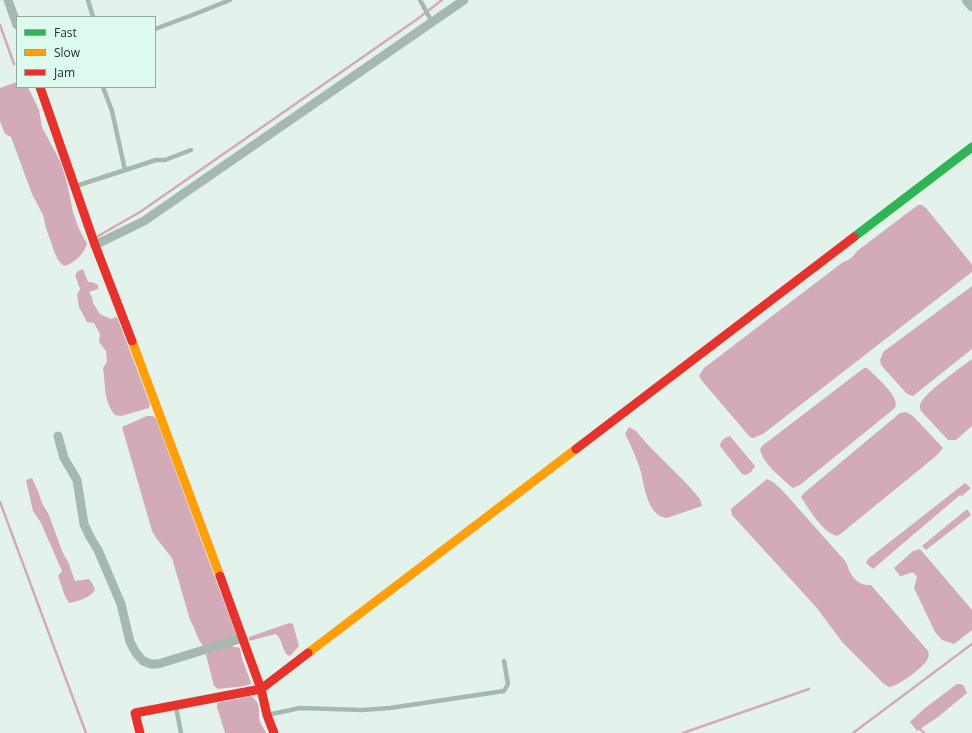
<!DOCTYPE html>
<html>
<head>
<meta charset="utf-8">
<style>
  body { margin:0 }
  #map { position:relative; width:972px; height:733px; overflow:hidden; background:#e3f3ec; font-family:"Open Sans",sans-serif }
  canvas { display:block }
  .legend { position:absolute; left:16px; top:16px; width:140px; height:72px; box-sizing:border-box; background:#dcfaed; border:1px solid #92a99f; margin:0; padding:5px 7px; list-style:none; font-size:12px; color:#24302b }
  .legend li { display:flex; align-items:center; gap:8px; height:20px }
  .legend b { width:20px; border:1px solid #92a99f }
</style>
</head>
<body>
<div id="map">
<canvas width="972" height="733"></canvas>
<ul class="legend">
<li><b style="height:5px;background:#30b455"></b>Fast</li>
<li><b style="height:5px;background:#ff9f0a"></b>Slow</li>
<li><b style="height:5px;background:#e5322d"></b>Jam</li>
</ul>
</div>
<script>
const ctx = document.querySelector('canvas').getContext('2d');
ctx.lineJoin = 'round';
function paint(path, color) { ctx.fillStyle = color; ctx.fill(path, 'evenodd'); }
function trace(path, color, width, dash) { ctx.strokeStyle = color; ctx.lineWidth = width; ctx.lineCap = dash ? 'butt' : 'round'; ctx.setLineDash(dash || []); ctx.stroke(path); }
const water = new Path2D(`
  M17,82V87H28L39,110L42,127L61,163L67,183L73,212L79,229L87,244C83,255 75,263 64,266L58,260L54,251L46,228L43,215L32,194L11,137L5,134L0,121V88Z
  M918,205H922L926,208L970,262L972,265V272L763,434L753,438L750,437L703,382L699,376L704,368L843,262C850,260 853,257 857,251Z
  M83,269L88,282H92L98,285V289L89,292L92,297L93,303L100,314L111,319L117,317L150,404L149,408L121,416L115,415C103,400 106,386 103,368L107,362L106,351L99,342L100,334L94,323L87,322L79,307L77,295L80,289L75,275L78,271Z
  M972,286V349L913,396L907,394L881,365L880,360L883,352Z
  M972,359V426L956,440H948L921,411C920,409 920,407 920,405C922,394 962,367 972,359Z
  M864,368H867C875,376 901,397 895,408L800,485L793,488L790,486C780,476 763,464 760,449L762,446Z
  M906,412L913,416L943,448L936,456L843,532L837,536C822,532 809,509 801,497L804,493L900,413Z
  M147,416H153L156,419L237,637L203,646C197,638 195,628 190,620L172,558L156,538L152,531L122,427Z
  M629,427L636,431L649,446L686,483L700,499L702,506L667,518C663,517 659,517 656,513C644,501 644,478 638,463C634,453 630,443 625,434Z
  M730,436L755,466L751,472L746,475L742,474L720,446C720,441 725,437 730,436Z
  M32,478L38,491L42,503L49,515L62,551L69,564L75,581L89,579L92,583L95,590C91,597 77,602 69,603C63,594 62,586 58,576L62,571L40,521L33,511L26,480Z
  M767,479L773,482L782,490L846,562C850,574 856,586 871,585L928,651C929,654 929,657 927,660C924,667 897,687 889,687L883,683L843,643L816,607L732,515L731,510L732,508Z
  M965,483L971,488L962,496L960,495L873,569L866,563L868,559Z
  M967,509L971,515L926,550L922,546Z
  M920,549L972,610V630L954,644L942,640L935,632L914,588L917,577L914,573C909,572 905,576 900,576L894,568L913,551Z
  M289,623L293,624L299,646L290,656L287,655C282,649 282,639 276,634L249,641V637Z
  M230,646L240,648L242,659L250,680L251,684C240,688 229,687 218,689L214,686L206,655L209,652Z
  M957,684H961L964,686L967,693L938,717L917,731L910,722L925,708Z
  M251,696C263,705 257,710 260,722C261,726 265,729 266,733H225L217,707V703Z`);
const stream = new Path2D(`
  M0,25L14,64
  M98,236L140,212L416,20L442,0
  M0,502L86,733
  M920,729L924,733
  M683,733L809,689
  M853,733L972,644`);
const lane = new Path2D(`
  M88,0L93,17
  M420,0L432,22
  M155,29L195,14L230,0
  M103,87L112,111L125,170
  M76,186L156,160H165L191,150
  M176,707L181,733
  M267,715L300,708L363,710L390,708L504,691L508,684L504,661`);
const street = new Path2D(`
  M8,0L17,25
  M966,0L972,7
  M95,245L144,221L464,0
  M58,436L64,458L77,480L84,524L90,537L98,550L121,604L130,642L136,653L143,661L151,664H158L243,638`);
const fast = new Path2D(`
  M854,237L972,147`);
const slow = new Path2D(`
  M132,341L220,576
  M308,653L576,449`);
const jam = new Path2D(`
  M40,87L95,245L132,341
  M576,449L854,237
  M220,576L261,689L267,715L274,733
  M140,733L135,713L261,689L308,653`);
paint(water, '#d2aab8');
trace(stream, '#d2aab8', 2.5);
trace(lane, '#a7b8b0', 4.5);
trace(street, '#a7b8b0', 9);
trace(fast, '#30b455', 9);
trace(slow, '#ff9f0a', 9);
trace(jam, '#e5322d', 9);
</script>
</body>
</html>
